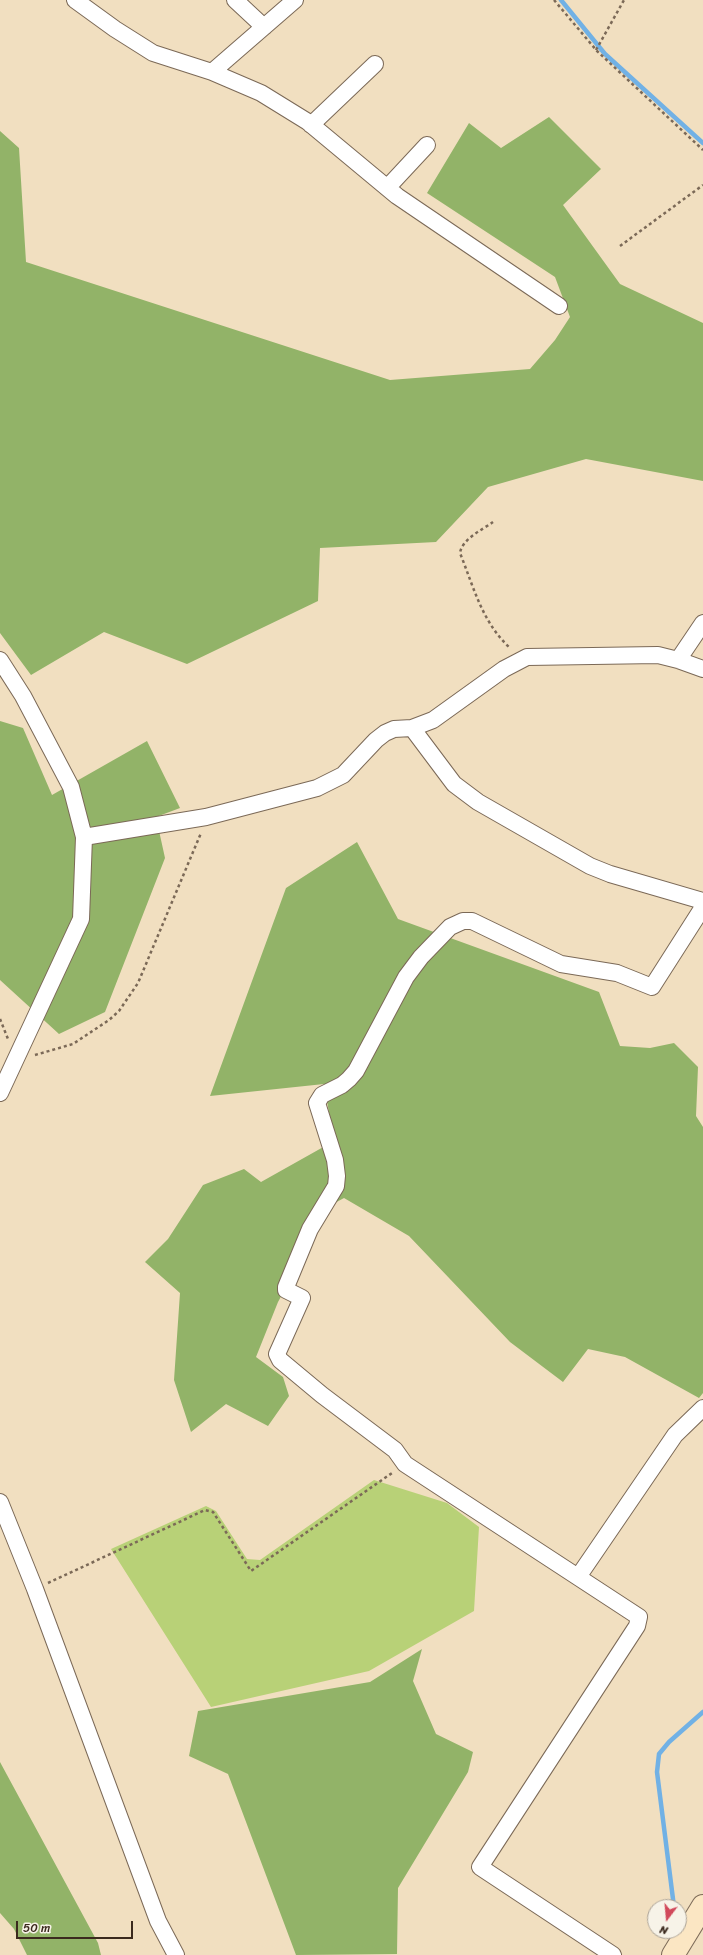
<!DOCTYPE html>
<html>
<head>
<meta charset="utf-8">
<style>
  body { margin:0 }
  #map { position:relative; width:703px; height:1955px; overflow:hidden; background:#f1dfc0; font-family:Sriracha,sans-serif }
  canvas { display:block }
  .north { position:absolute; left:647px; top:1899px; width:40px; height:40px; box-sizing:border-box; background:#f7f3e8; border:1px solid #aca397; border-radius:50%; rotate:196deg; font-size:11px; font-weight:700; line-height:16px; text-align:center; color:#3b2a1e }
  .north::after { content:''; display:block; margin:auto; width:14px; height:18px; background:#d1495b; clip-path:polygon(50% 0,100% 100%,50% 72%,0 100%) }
  .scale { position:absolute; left:16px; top:1921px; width:117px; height:18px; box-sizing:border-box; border:2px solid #3b2a1e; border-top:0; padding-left:5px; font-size:12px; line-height:14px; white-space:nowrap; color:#3b2a1e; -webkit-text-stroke:3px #f7f3e8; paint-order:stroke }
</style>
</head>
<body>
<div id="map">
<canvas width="703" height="1955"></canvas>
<div class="north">N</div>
<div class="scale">50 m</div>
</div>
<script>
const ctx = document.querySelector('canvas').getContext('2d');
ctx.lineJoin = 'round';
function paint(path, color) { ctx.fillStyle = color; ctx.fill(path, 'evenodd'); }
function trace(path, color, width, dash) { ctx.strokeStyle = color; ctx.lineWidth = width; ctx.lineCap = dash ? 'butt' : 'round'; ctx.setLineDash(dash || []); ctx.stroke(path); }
const green = new Path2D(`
  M374,1480L447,1503L479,1527L474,1611L369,1671L211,1707L111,1549L206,1506L216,1511L247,1559L260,1560Z`);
const forest = new Path2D(`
  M549,117L601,169L563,205L620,284L703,323V481L586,459L488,487L436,542L320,548L318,601L187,664L104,632L31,675L0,633V131L19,148L26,262L390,380L530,369L555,340L570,317L555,277L427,193L469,123L501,148Z
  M0,721L23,728L52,795L147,741L180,808L156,817L165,858L105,1012L59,1034L0,980Z
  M357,842L398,919L599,992L620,1046L650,1048L674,1043L698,1067L696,1116L703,1127V1393L699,1398L625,1357L588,1349L563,1382L510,1342L409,1236L344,1198L331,1205L278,1302L256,1357L283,1377L289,1396L268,1426L226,1404L191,1432L174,1380L180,1293L145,1262L168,1239L203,1185L244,1169L261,1182L334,1141L324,1084L210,1096L286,888Z
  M422,1649L413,1681L436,1734L473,1752L468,1772L398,1888L397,1954L296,1955L228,1774L189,1756L198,1711L370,1682Z
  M0,1762L98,1943L101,1955H27L14,1929L0,1913Z`);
const stream = new Path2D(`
  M561,0L605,54L703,143
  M674,1907L657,1772L659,1754L669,1742L703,1712`);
const path = new Path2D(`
  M554,0L597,51L703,150
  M596,50L624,0
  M620,246L703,185
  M493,522C482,530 462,539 460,553C474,588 482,622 510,648
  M0,1019L8,1039
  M35,1055L73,1044L109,1020L119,1011L138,983L201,833
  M48,1583L205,1510L213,1512L251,1571L392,1473`);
const street = new Path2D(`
  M75,0L115,29L153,53L212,72L295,0
  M235,0L264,27
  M212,72L261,93L308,122L397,196L559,306
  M311,125L375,64
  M387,188L427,145
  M0,660L23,696L71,787L84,837L81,919L0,1093
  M678,660L703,623
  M412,728L454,784L478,802L590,866L610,874L703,901
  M84,837L206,817L317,788L343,775L376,740L385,733L394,729L412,728L433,720L504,669L527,657L658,655L678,660L703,669
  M0,1502L35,1589L158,1921L176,1955
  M578,1577L675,1435L703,1408
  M613,1955L480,1867L637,1626L639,1617L405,1464L395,1450L322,1395L280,1360L277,1354L302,1298L286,1290V1287L310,1229L336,1186L337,1176L335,1160L317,1103L322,1095L342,1085L349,1079L356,1071L406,977L421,957L450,927L463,921H472L561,964L617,973L652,987L703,907`);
const secondary = new Path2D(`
  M673,1955L703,1906`);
paint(green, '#b8d177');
paint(forest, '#92b368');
trace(stream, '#71b1e5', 4.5);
trace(street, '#7b6957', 18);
trace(secondary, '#7b6957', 24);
trace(path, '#7b6957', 2.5, [3, 3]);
trace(street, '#fff', 16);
trace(secondary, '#fbe6c3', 22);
</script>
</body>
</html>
